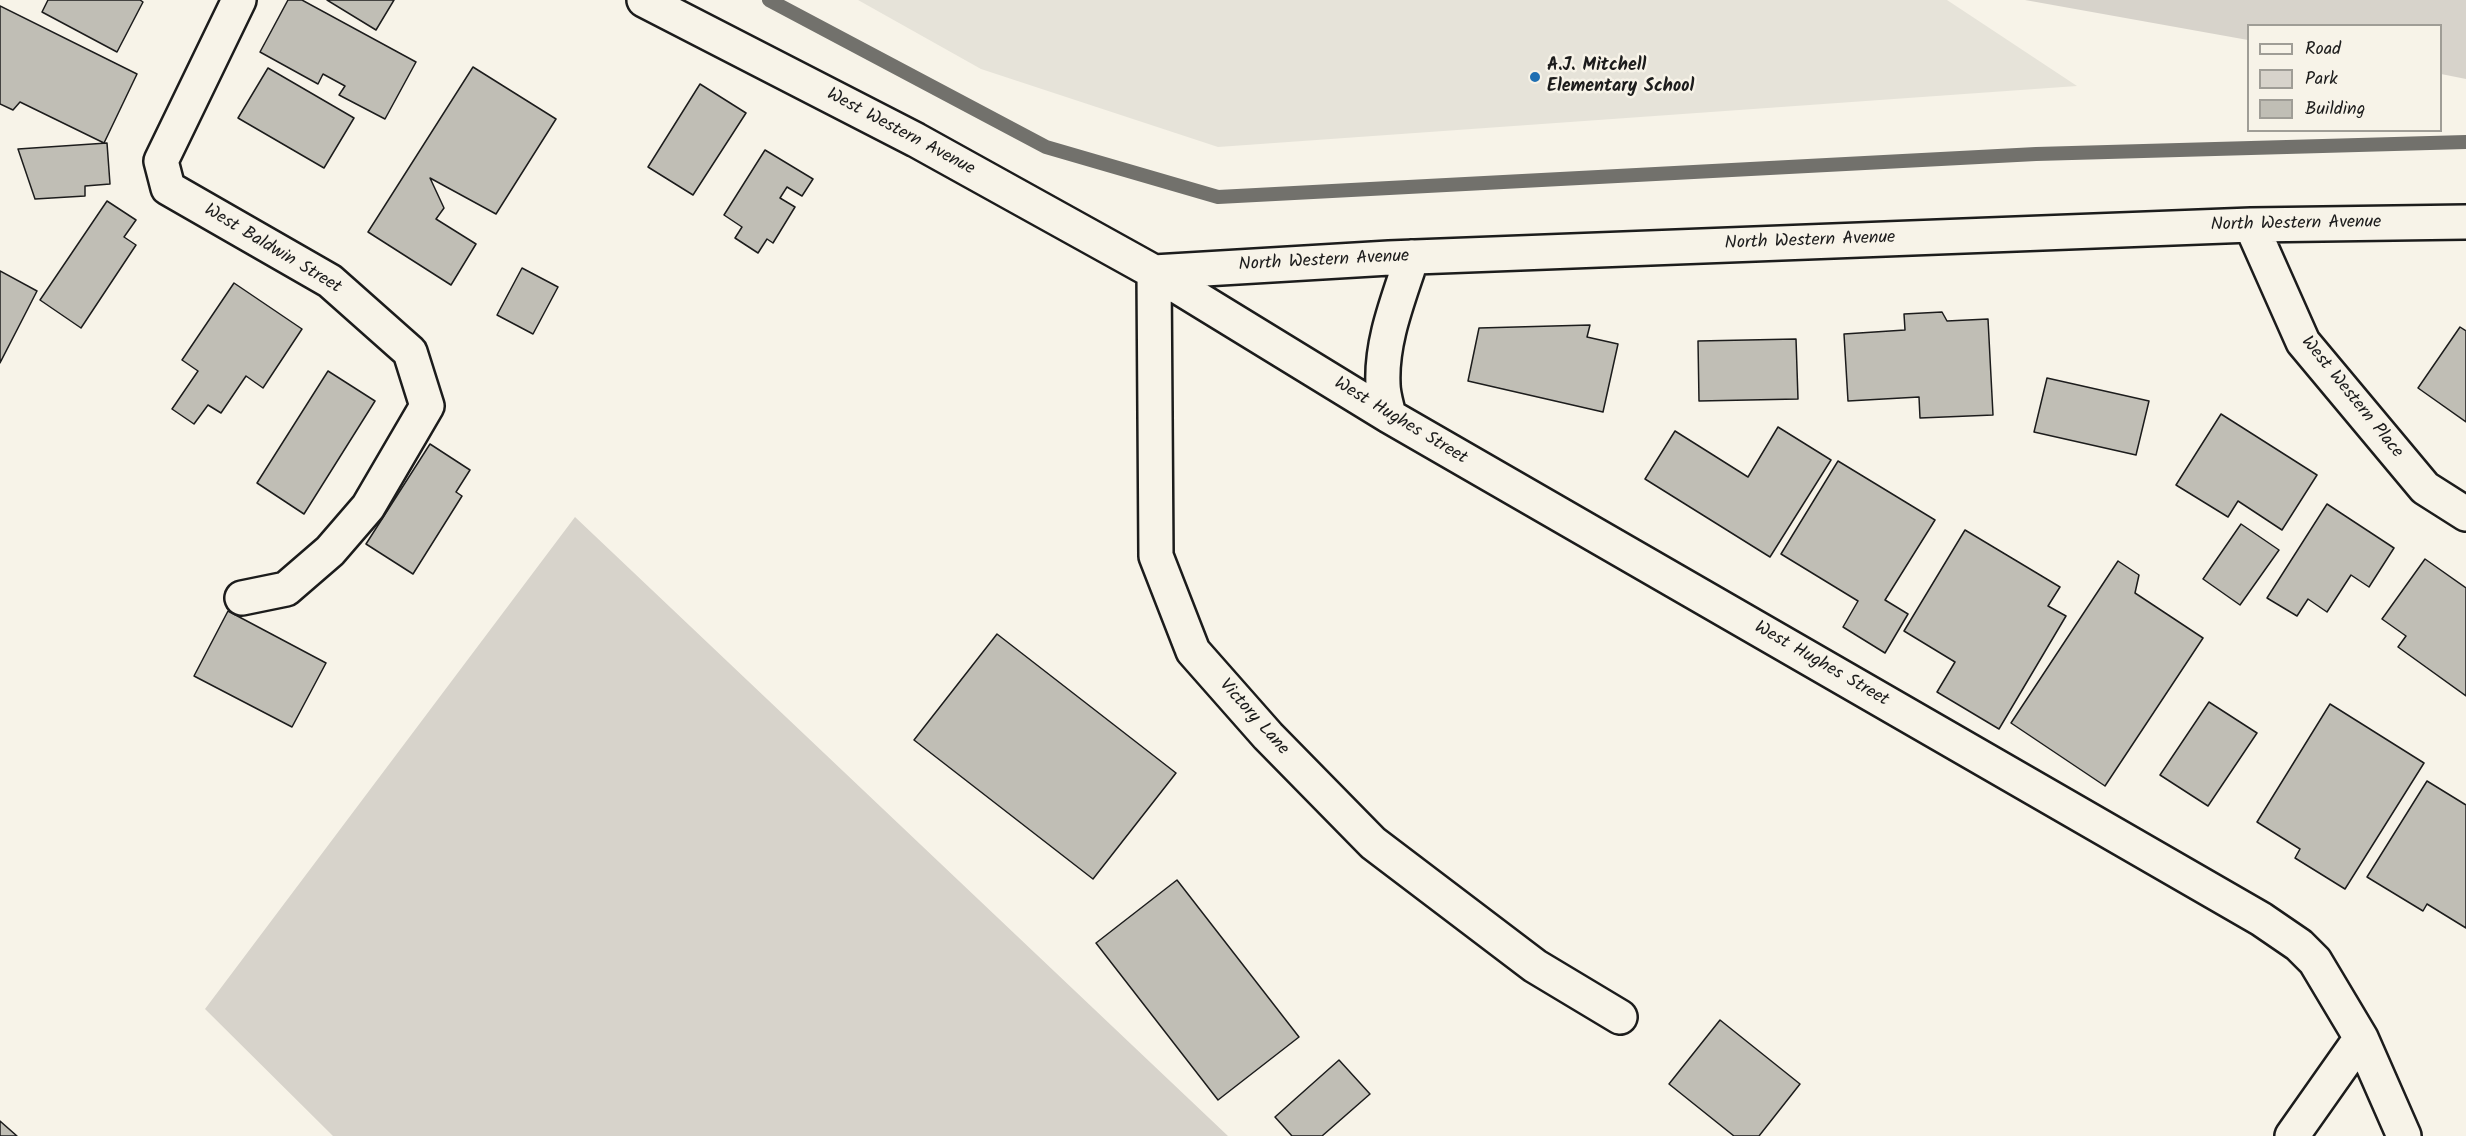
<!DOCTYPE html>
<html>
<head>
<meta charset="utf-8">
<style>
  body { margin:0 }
  #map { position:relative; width:2466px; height:1136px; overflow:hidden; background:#f7f3e8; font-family:Kalam,sans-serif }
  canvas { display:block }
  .legend { position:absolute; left:2247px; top:24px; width:195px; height:108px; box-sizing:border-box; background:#f7f3e8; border:2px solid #9f9d96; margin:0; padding:8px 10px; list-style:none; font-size:18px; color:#1c1c1c }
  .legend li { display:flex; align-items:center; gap:12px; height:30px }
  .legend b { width:30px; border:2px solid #9f9d96 }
</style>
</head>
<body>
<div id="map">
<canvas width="2466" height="1136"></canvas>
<ul class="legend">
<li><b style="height:8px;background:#f7f3e8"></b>Road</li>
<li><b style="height:16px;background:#d7d3cb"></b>Park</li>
<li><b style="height:16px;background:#c0beb5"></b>Building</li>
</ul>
</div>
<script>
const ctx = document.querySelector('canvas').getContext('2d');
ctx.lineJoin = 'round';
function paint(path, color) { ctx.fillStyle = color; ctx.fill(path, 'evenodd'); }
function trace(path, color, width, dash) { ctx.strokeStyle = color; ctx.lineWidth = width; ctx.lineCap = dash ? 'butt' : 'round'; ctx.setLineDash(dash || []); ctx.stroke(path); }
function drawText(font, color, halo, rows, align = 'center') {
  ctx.font = font + ' Kalam,sans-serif'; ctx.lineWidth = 5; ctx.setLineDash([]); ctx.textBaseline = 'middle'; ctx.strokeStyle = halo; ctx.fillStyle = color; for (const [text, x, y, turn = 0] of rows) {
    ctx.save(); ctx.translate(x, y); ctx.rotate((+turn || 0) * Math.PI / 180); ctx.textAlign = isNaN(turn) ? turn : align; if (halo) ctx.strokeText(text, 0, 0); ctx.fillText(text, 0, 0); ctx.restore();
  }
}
const built = new Path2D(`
  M858,0H1947L2077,86L1218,147L981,69Z`);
const green = new Path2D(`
  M2025,0H2466V79L2441,74L2440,26H2248V40Z
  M575,517L1228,1136H333L205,1009Z`);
const stream = new Path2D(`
  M769,0L1046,147L1218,197L2036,154L2466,142`);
const building = new Path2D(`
  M48,0H140L143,2L117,52L42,12Z
  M288,0H302L416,62L385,119L339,95L345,86L323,74L318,84L260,52Z
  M327,0H394L376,30Z
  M0,6L137,74L104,143L20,102L13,110L0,104Z
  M473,67L556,119L496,214L430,178L444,208L436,219L476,244L451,285L368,232Z
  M268,68L354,118L324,168L238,118Z
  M700,84L746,113L693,195L648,167Z
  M107,143L110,184L85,186V196L35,199L18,149Z
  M765,150L813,179L802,196L787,187L780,198L795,207L773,243L767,239L758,253L735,238L742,227L724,215Z
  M107,201L136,220L124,237L136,245L81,328L40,300Z
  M522,268L558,287L533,334L497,315Z
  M0,271L37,291L0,363Z
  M234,283L302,329L263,388L246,376L221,413L208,405L194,424L172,409L198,371L182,360Z
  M1942,312L1947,321L1988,319L1993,415L1920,418L1919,397L1848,401L1844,334L1905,330L1904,314Z
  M1590,325L1587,337L1618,344L1603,412L1468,381L1479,328Z
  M2460,327L2466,331V422L2418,388Z
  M1796,339L1798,399L1699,401L1698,341Z
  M328,371L375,401L304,514L257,483Z
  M2047,378L2149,401L2136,455L2034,432Z
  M2221,414L2317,475L2282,530L2238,501L2228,517L2176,485Z
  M1778,427L1831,460L1770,557L1645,479L1675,431L1748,477Z
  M430,444L470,470L456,492L462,496L413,574L366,544Z
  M1838,461L1935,520L1885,600L1908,614L1885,653L1843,627L1858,601L1781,554Z
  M2327,504L2394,548L2369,587L2351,575L2327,612L2308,599L2297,616L2267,598Z
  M2241,524L2279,550L2240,605L2203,579Z
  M1965,530L2060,587L2048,606L2066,616L1999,729L1937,692L1955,662L1904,631Z
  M2425,559L2466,588V696L2398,647L2406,636L2382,619Z
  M2118,561L2139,575L2135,593L2203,638L2105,786L2011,723Z
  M228,611L326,663L292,727L194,676Z
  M997,634L1176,773L1093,879L914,740Z
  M2209,702L2257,733L2208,806L2160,775Z
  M2330,704L2424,763L2345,889L2295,858L2300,849L2257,822Z
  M2427,781L2466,805V928L2427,904L2423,911L2367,877Z
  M1177,880L1299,1037L1218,1100L1096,943Z
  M1720,1020L1800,1084L1759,1136H1734L1669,1084Z
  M1339,1060L1370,1094L1322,1136H1292L1275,1117Z
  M0,1121L17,1136H0Z`);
const minor = new Path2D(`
  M239,0L161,161L168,188L330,281L410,352L427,406L368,507L330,551L286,589L242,598
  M644,0L916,140L1154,272L1389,416L2261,919L2299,945L2315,961L2361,1038L2404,1136
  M2251,225L2303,342L2425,488L2466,514
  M1154,272L1389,258L2251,225L2466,222
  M1154,272L1156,556L1193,651L1268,736L1373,843L1535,966L1620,1017
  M1389,416C1387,406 1383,395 1383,384C1381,340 1399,298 1412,257
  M2292,1136L2361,1038`);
const markers = [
  [1535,77,6,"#1f6fb2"]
];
const poiNames = [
  ["A.J. Mitchell",1547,67],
  ["Elementary School",1547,88]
];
const streetNames = [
  ["West Western Avenue",900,133,28],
  ["North Western Avenue",2296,225,-1],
  ["North Western Avenue",1810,242,-2],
  ["West Baldwin Street",272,250,31],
  ["North Western Avenue",1324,262,-3],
  ["West Western Place",2351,398,51],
  ["West Hughes Street",1400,422,31],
  ["West Hughes Street",1821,665,30],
  ["Victory Lane",1253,718,48]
];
paint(built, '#e6e3d9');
paint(green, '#d7d3cb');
trace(stream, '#72716c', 14);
paint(building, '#c0beb5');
trace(building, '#1c1c1c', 1.5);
trace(minor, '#1c1c1c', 38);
trace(minor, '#f7f3e8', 33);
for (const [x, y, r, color] of markers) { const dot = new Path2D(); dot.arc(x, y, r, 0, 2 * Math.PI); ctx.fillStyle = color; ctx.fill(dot); trace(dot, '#f7f3e8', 2); }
drawText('bold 18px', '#1c1c1c', '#f7f3e8', poiNames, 'left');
drawText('18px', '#1c1c1c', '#f7f3e8', streetNames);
</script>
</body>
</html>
